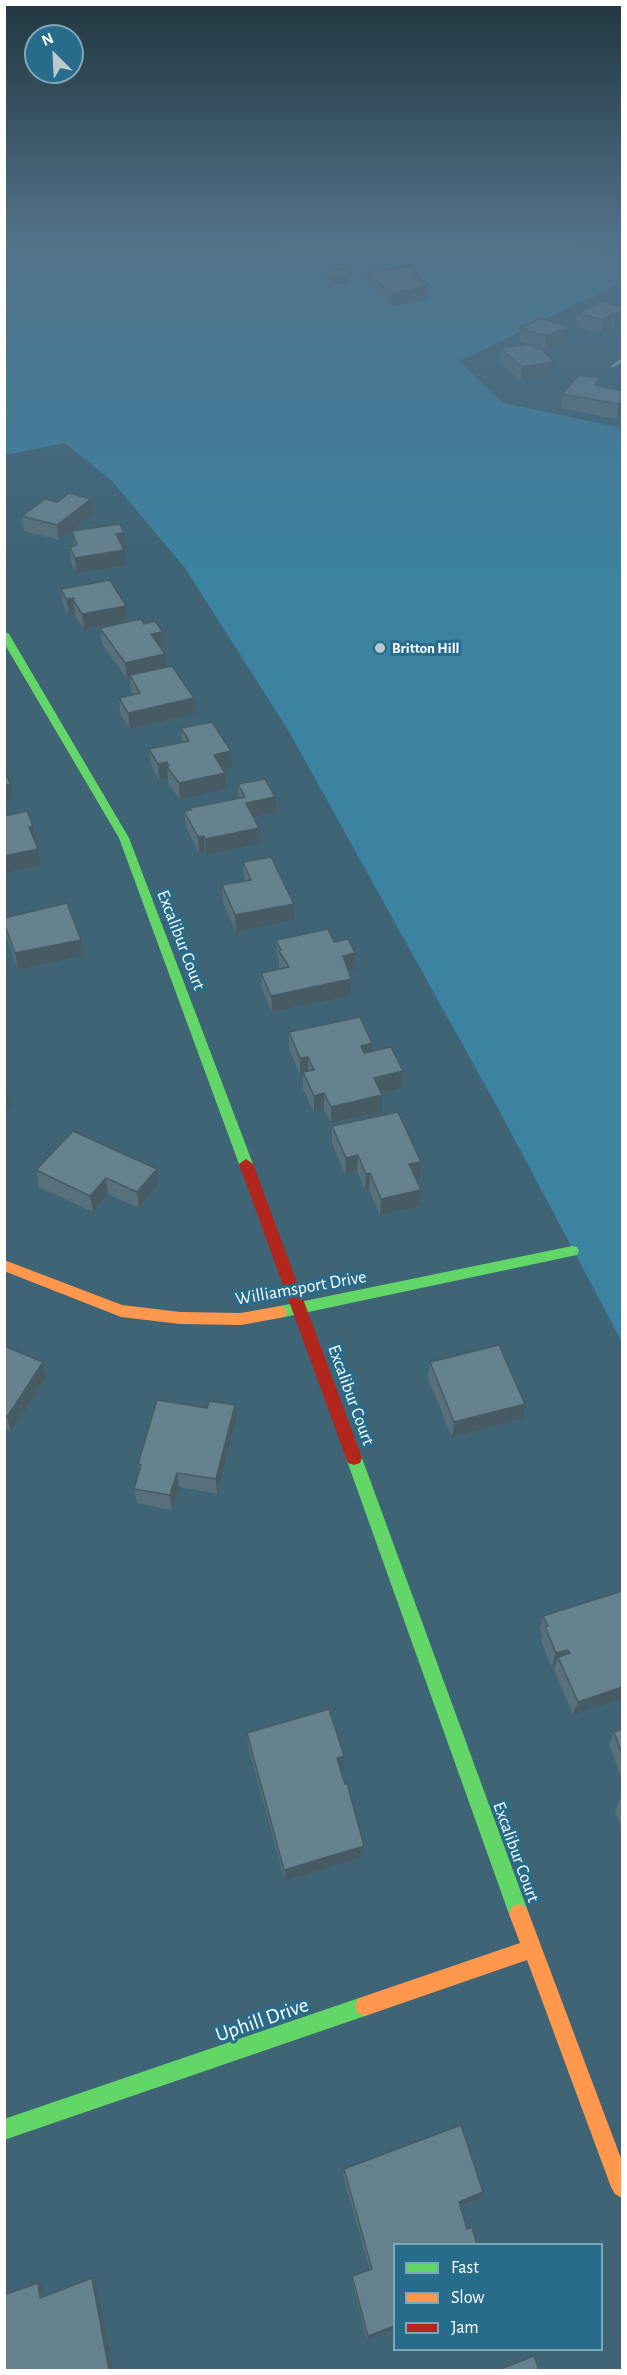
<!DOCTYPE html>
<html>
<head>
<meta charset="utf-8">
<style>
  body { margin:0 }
  #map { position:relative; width:627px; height:2375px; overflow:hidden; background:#3e6475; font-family:"Alegreya Sans",sans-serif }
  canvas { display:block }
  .frame { position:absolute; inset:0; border:6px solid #fff; pointer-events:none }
  .legend { position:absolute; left:393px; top:2243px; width:210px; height:108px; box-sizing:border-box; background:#286c8b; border:2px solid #7ea7b9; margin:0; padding:8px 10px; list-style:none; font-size:18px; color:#fff }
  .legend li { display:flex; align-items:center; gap:12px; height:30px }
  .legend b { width:30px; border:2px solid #7ea7b9 }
  .north { position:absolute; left:24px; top:24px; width:60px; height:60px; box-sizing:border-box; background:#286c8b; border:2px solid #7ea7b9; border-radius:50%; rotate:336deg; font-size:16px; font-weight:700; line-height:24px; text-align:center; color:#fff }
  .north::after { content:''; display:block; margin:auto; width:21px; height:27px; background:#bbc9cf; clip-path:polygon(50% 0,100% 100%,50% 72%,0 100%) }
</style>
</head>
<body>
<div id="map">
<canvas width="627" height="2375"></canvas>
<div class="frame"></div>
<ul class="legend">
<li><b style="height:8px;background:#63d668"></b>Fast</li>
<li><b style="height:8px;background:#ff974d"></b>Slow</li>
<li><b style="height:8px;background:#b3261e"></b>Jam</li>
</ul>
<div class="north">N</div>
</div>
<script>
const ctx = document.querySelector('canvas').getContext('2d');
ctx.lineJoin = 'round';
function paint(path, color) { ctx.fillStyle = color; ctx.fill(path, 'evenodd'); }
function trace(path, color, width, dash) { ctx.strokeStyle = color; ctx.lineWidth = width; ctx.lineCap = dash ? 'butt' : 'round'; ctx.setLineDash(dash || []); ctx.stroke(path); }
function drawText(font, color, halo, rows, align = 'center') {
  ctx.font = font + ' "Alegreya Sans",sans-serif'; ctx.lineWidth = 6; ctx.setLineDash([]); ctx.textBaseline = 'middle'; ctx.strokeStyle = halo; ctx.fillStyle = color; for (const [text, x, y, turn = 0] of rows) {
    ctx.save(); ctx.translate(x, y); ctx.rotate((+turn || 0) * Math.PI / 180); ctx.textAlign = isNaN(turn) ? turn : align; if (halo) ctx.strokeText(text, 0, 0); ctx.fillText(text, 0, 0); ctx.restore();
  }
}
const green = new Path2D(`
  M310,238H560L622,252V282L459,361L503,403L622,428V1342L500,1112L288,730L185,568L112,481L65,443L5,455L4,246L33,248L212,246Z`);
const street = new Path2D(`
  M613,366L622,360`);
const fast = new Path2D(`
  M4,631L9,634L129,838L253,1164L251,1168L246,1169L239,1164L119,838L4,643Z
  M572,1246L577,1247L579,1251L577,1255L572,1256L280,1318L275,1316L273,1312L275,1308L280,1306Z
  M354,1451L360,1453L362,1458L529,1914L526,1921L519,1924L512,1921L509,1914L346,1458L348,1453Z
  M365,1996L372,1999L375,2006L372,2013L365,2016L4,2140V2119Z`);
const slow = new Path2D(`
  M4,1260L122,1305L180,1312L241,1313L280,1306L285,1308L287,1312L285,1316L280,1318L241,1325L180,1324L121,1317L4,1271Z
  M519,1904L526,1907L529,1914L622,2161V2198L615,2194L611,2187L527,1960L365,2016L358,2013L355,2006L358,1999L365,1996L520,1943L509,1914L512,1907Z`);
const jam = new Path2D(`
  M246,1159L253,1164L362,1458L360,1463L354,1465L348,1463L346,1458L239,1164Z`);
const wall = new Path2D(`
  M43,237H103L102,240Z
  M326,272L351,283L333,285L326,279Z
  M366,273L418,279L427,298L425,300L391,306L366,286Z
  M622,307L614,328L611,327L601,334L576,327L578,313Z
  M569,327L567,341L545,350L542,349L552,376L521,381L499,362L500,348L527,344L519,341L520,328Z
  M622,391V411L617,419L561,408L562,394Z
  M91,499L93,514L59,540L24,531L22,516L57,502Z
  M72,531L126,548L123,549L126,566L76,573L71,562L70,547L74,546Z
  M61,589L127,621L84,629L75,616V614L69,615L63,604Z
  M144,624L163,632L164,648H161L166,667L195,714L130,729L120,714L119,698L133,695L131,691L130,678L127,679L102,644L100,628Z
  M181,728L232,768L223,770L226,789L180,800L168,783V778L159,781L151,765L149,749L182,742Z
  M238,784L276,813L254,818L259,828L260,844L206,855L205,852L199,854L186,827L184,811L190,810V808L239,799Z
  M243,862L294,920L236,932L223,902L222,885L245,881L244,878Z
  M4,918L84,956L18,970L6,935L4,927Z
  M276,940L334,942L355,970L348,971L351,979V996L272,1012L262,989L261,973L280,969L279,967V961L277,956Z
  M289,1032L372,1051L403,1071L402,1088L381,1093L382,1112L331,1123L324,1110L314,1112L303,1089V1074L300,1075L289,1049Z
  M332,1126L421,1162L420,1178L416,1179L420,1206L380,1215L369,1190H365L357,1171L345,1174L332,1143Z
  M73,1131L158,1185L139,1208L108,1194L93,1212L39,1187L36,1170Z
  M4,1346L43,1362L47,1377L11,1432L4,1429Z
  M430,1362L523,1419L452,1437L428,1378Z
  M236,1421L217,1494L179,1487L172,1510L137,1503L134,1489L139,1471L138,1464Z
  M622,1591L573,1715L554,1670L555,1666L552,1667L541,1641L542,1636L540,1629L543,1616Z
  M622,1729V1780L609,1744L614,1732Z
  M247,1733L343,1768L340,1769L364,1846L363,1857L285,1881L248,1745Z
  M620,1799H622V1829L615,1811Z
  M344,2169L483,2192L480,2198L461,2206L394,2244V2329L367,2340L352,2281V2276L370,2270L343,2175Z`);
const shadedWall = new Path2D(`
  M418,272V286L410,274Z
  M351,276V283L333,285V278Z
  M428,284L427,298L425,300L391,306L392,293Z
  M622,310V323L614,328L616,314Z
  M613,313L611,327L601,334L603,320Z
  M569,327L567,341L545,350L546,336Z
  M554,362L552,376L521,381L522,367Z
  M600,378L598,393L595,385Z
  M622,400V411L617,419L619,404Z
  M91,499L93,514L59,540L57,525Z
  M124,533L126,548L118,550L116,534Z
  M124,550L126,566L76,573L75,558Z
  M74,598L73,600L75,614L69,615L66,599Z
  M126,606L127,621L84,629L82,614Z
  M163,632L164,648L152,650L151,634Z
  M165,654L166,670L130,675V678L127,679L125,663Z
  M194,698L195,714L130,729L128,713Z
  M231,751L232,768L215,772L214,755Z
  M167,762L168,778L159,781L158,764Z
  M225,773L226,789L180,800L179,783Z
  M11,784L13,800L4,802V785Z
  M275,797L276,813L246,819V803Z
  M33,826L36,842L29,827Z
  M259,828L260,844L206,855L205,839Z
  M204,836L205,852L199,854L198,837Z
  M38,849L41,865L4,873V856Z
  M294,904V920L236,932L235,915Z
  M81,940L84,956L18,970L15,953Z
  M355,953V970L343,972V956Z
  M351,979V996L272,1012L271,996Z
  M372,1043V1060L360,1062L361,1046Z
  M308,1057V1073L303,1072V1074L300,1075V1058Z
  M403,1071L402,1088L373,1095L374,1078Z
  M6,1088L10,1105L4,1109V1090Z
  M324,1093V1110L314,1112V1096Z
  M382,1095V1112L331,1123V1107Z
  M358,1155L357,1171L345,1174L346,1158Z
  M421,1162L420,1178L408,1181L409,1164Z
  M157,1169L158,1185L139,1208L137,1192Z
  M370,1173L369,1190H365L366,1174Z
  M106,1178L108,1194L93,1212L90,1196Z
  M421,1190L420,1206L380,1215L381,1199Z
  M43,1362L47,1377L11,1432L7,1417Z
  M525,1404L523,1419L452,1437L454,1422Z
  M235,1405L236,1421L217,1494L216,1479Z
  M177,1473L179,1487L172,1510L170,1495Z
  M568,1650L564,1663L558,1657L555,1666L552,1667L556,1653Z
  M622,1687V1699L573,1715L578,1702Z
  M344,1756L343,1768L337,1771V1758Z
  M364,1846L363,1857L285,1881L284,1870Z
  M483,2192L480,2198L456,2208L459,2202Z
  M92,2278L96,2282L113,2370H109Z
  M38,2283L43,2287L45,2302L40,2298Z
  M394,2326V2329L367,2340L368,2336Z`);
const building = new Path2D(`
  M411,266L418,272L410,274L428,284L425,287L392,293L366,273Z
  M344,269L351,276L333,278L326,272Z
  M600,301L622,307V310L616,314L613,313L603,320L578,313Z
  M541,318L569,327L546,336L520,328Z
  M530,344L537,349L541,348L554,362L522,367L500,348Z
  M579,375L600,378L595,385L622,391V400L619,404L562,394Z
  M69,493L91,499L57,525L22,516L45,499L57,502Z
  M120,524L124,533L116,534L124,550L75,558L70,547L77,545L72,531Z
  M110,580L126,606L82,614L73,600L74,598L66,599L61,589Z
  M141,619L144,624L155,621L163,632L151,634L165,654L125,663L100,628Z
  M172,666L194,698L128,713L119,698L140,693L130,675Z
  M212,722L231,751L214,755L225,773L179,783L167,767L169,766L167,762L158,764L149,749L189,741L181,728Z
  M4,772L11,784L4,785Z
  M265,779L275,797L246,803L259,828L205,839L204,836L198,837L184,811L191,810L190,808L245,797L238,784Z
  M27,811L33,826L29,827L38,849L4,856V816Z
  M271,857L294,904L235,915L222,885L251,880L243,862Z
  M67,903L81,940L15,953L4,923V918Z
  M328,929L334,942L348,939L355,953L343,956L351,979L271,996L261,973L289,967L279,951L281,950L276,940Z
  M360,1017L372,1043L361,1046L364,1053L391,1047L403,1071L374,1078L382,1095L331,1107L324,1093L314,1096L303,1072L314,1070L308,1057L300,1058L289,1032Z
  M398,1112L421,1162L409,1164L421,1190L381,1199L370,1173L366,1174L358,1155L346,1158L332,1126Z
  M73,1131L157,1169L137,1192L106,1178L90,1196L36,1170Z
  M499,1345L525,1404L454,1422L430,1362Z
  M4,1346L43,1362L7,1417L4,1416Z
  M157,1400L207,1408L209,1401L235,1405L216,1479L177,1473L170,1495L134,1489L141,1465L138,1464Z
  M622,1591V1687L578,1702L558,1657L570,1653L568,1650L556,1653L545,1627L548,1626L543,1616Z
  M329,1709L344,1756L337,1758L345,1784L347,1783L364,1846L284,1870L247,1733Z
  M622,1729V1754L614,1732Z
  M461,2125L483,2192L459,2202L467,2229L472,2227L477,2244H394V2326L368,2336L352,2276L372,2269L344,2169Z
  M92,2278L109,2370H4V2295L38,2283L40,2298Z
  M534,2356L539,2370H498Z`);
const markers = [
  [380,648,6,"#bbc9cf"]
];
const farPoinames = [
  ["Britton Hill",392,648]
];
const streetNames = [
  ["Excalibur Court",181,940,69],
  ["Williamsport Drive",301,1288,-10],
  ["Excalibur Court",351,1395,70],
  ["Excalibur Court",516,1852,70]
];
const nearStreetnames = [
  ["Uphill Drive",262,2020,-19]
];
paint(green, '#3c82a1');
trace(street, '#92a8b2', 3);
paint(fast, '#63d668');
paint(slow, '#ff974d');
paint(jam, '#b3261e');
paint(wall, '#58707b');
paint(shadedWall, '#475b64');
paint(building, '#66828f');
trace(building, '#475b64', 1.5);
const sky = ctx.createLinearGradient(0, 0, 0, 570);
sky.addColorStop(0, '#223740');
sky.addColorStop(0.42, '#527289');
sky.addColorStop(1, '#52728900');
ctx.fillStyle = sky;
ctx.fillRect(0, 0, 627, 570);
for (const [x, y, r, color] of markers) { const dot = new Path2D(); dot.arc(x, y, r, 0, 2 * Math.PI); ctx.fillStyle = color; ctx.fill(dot); trace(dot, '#286c8b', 2); }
drawText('bold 15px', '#fff', '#286c8b', farPoinames, 'left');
drawText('18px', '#fff', '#286c8b', streetNames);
drawText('21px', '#fff', '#286c8b', nearStreetnames);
</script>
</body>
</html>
